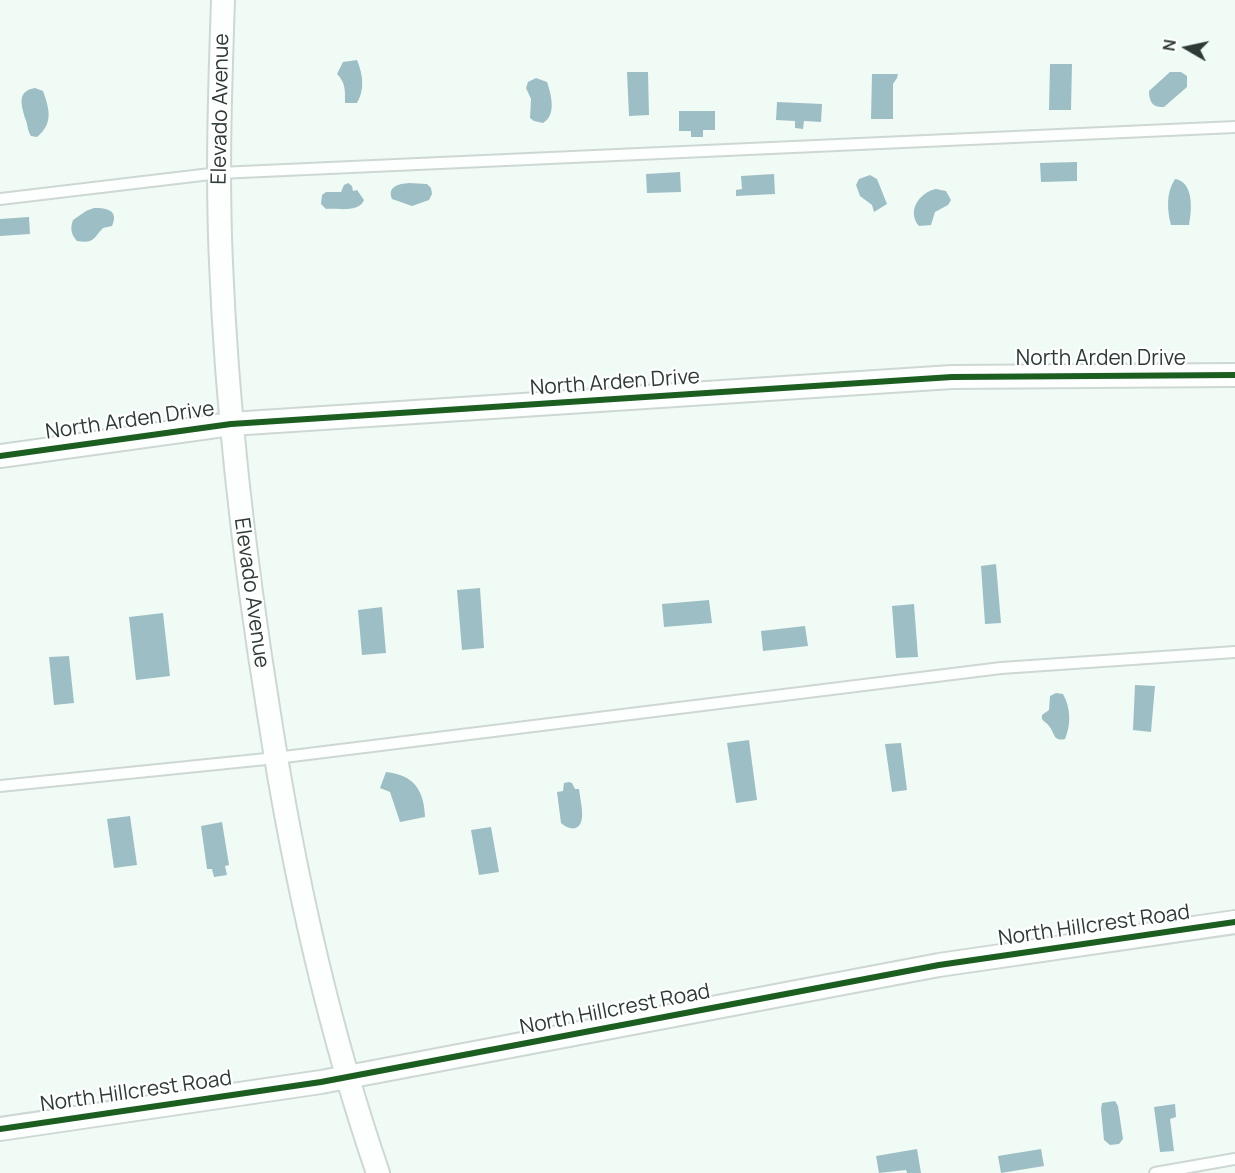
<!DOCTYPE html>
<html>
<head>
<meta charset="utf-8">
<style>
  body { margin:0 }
  #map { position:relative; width:1235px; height:1173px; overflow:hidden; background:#f0fbf6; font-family:Manrope,sans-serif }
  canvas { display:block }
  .north { position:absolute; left:1157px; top:18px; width:60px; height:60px; -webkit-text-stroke:4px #fff; paint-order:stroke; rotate:279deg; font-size:16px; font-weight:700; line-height:24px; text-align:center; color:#2e3a36 }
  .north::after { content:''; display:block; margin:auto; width:21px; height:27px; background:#2e3a36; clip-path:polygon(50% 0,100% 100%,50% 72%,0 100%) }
</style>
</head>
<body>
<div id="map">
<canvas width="1235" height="1173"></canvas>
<div class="north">N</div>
</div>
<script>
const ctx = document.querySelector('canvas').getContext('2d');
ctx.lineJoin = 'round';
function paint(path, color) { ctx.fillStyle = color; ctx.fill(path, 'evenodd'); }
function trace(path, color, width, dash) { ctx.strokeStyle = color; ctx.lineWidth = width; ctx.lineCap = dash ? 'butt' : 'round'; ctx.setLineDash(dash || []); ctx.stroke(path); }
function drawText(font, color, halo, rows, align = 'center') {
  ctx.font = font + ' Manrope,sans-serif'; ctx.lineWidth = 4.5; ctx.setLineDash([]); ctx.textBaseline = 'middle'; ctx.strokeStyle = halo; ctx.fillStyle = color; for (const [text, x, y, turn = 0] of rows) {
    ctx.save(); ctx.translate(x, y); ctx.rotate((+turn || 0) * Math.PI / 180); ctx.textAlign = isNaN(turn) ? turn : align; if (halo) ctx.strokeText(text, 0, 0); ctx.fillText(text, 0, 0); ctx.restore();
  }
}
const water = new Path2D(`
  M357,60C363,75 365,89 357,103H345C345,91 346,83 337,74L343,62Z
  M1050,64H1072L1071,110H1049Z
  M627,72H648L649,115L629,116Z
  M1181,72L1187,76V87L1164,107C1153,108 1149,102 1149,91L1170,72Z
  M872,74H898L897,78L893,84V119H871Z
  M536,78L547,82C551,94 557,115 543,123L534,121L530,118L531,99L526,88L528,82Z
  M35,88L43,91C50,110 53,124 37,137L31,136C27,130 28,124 25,118C21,104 17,91 35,88Z
  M777,102L822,104L821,122L804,121L803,129L795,128V121L776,120Z
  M679,111H715V130H703V137H691V131H679Z
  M1077,162V181L1041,182L1040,163Z
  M680,172L681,192L647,193L646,174Z
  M774,174L775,194L736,196V190L742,189L741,176Z
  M870,175L877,179L887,204L874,212L872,205L860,196L856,185L859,179Z
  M1175,179C1194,182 1192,210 1189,225H1171C1167,211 1166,192 1175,179Z
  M348,183L352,186L353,191L357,190L364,200C359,213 338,208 326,209L321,204L322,195L326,192H341L344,185Z
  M409,183L427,184L431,188L432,194L429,200L412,206L392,199C387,186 399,184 409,183Z
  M936,189L946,191L951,200L948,205L935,212L931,225L919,226C906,211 920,192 936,189Z
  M94,208C107,208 119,210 112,226L103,228C93,238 95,244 77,241C71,234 70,229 73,220L86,211Z
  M29,217L30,234L0,236V219Z
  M996,564L1001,623L985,624L981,566Z
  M480,588L484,648L462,650L457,590Z
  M709,600L712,623L664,627L662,604Z
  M914,604L918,657L896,658L892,606Z
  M382,607L386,653L362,655L358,610Z
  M163,613L170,676L136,680L129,617Z
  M805,626L808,646L763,651L761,631Z
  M69,656L74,703L54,705L49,657Z
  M1135,685L1155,686L1151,732L1133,730Z
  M1056,693L1063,694C1071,708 1071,725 1065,739C1053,742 1055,733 1049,726C1047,723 1044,722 1042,719V715L1049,710L1050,696Z
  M749,740L757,800L736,803L727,743Z
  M901,743L907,790L892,792L885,744Z
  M386,772C414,775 424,790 425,817L400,822L390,792L380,788Z
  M569,782L572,783L575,789H579C580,798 583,810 582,818C580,832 569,830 561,823L557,792L563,791L564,783Z
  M130,816L137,865L114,868L107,819Z
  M222,822L229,865L225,866L227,875L214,877L212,869H207L201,826Z
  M491,827L499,872L479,875L471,830Z
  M1115,1101L1118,1106L1123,1139L1119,1144L1110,1145L1104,1140L1101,1109L1102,1103Z
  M1175,1104L1176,1117L1170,1119L1174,1151L1160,1152L1154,1107Z
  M917,1149L921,1173H907L906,1170L879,1173L876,1156Z
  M1041,1149L1044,1166L1001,1173L998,1156Z`);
const lane = new Path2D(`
  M0,199L219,173L1235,127
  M0,786L276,758L1001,668L1235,652
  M1155,1173L1235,1159`);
const street = new Path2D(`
  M223,0C220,88 217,175 221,263C227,414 245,565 269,714C293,869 327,1025 378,1173
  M0,456L231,424L952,377L1235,375
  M0,1129L321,1082L939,965L1235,922`);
const cycleway = new Path2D(`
  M0,456L231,424L952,377L1235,375
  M0,1129L321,1082L939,965L1235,922`);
const streetNames = [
  ["Elevado Avenue",221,109,-89],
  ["North Arden Drive",1101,359],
  ["North Arden Drive",615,383,-4],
  ["North Arden Drive",130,421,-8],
  ["Elevado Avenue",251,593,82],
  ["North Hillcrest Road",1094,926,-8],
  ["North Hillcrest Road",615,1010,-11],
  ["North Hillcrest Road",136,1092,-8]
];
paint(water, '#9dbec5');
trace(lane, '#cdd8d3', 14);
trace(street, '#cdd8d3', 26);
trace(lane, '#fdfefe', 10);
trace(street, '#fdfefe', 22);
trace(cycleway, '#1b5e20', 6);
drawText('21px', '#2e3a36', '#fff', streetNames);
</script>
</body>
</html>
